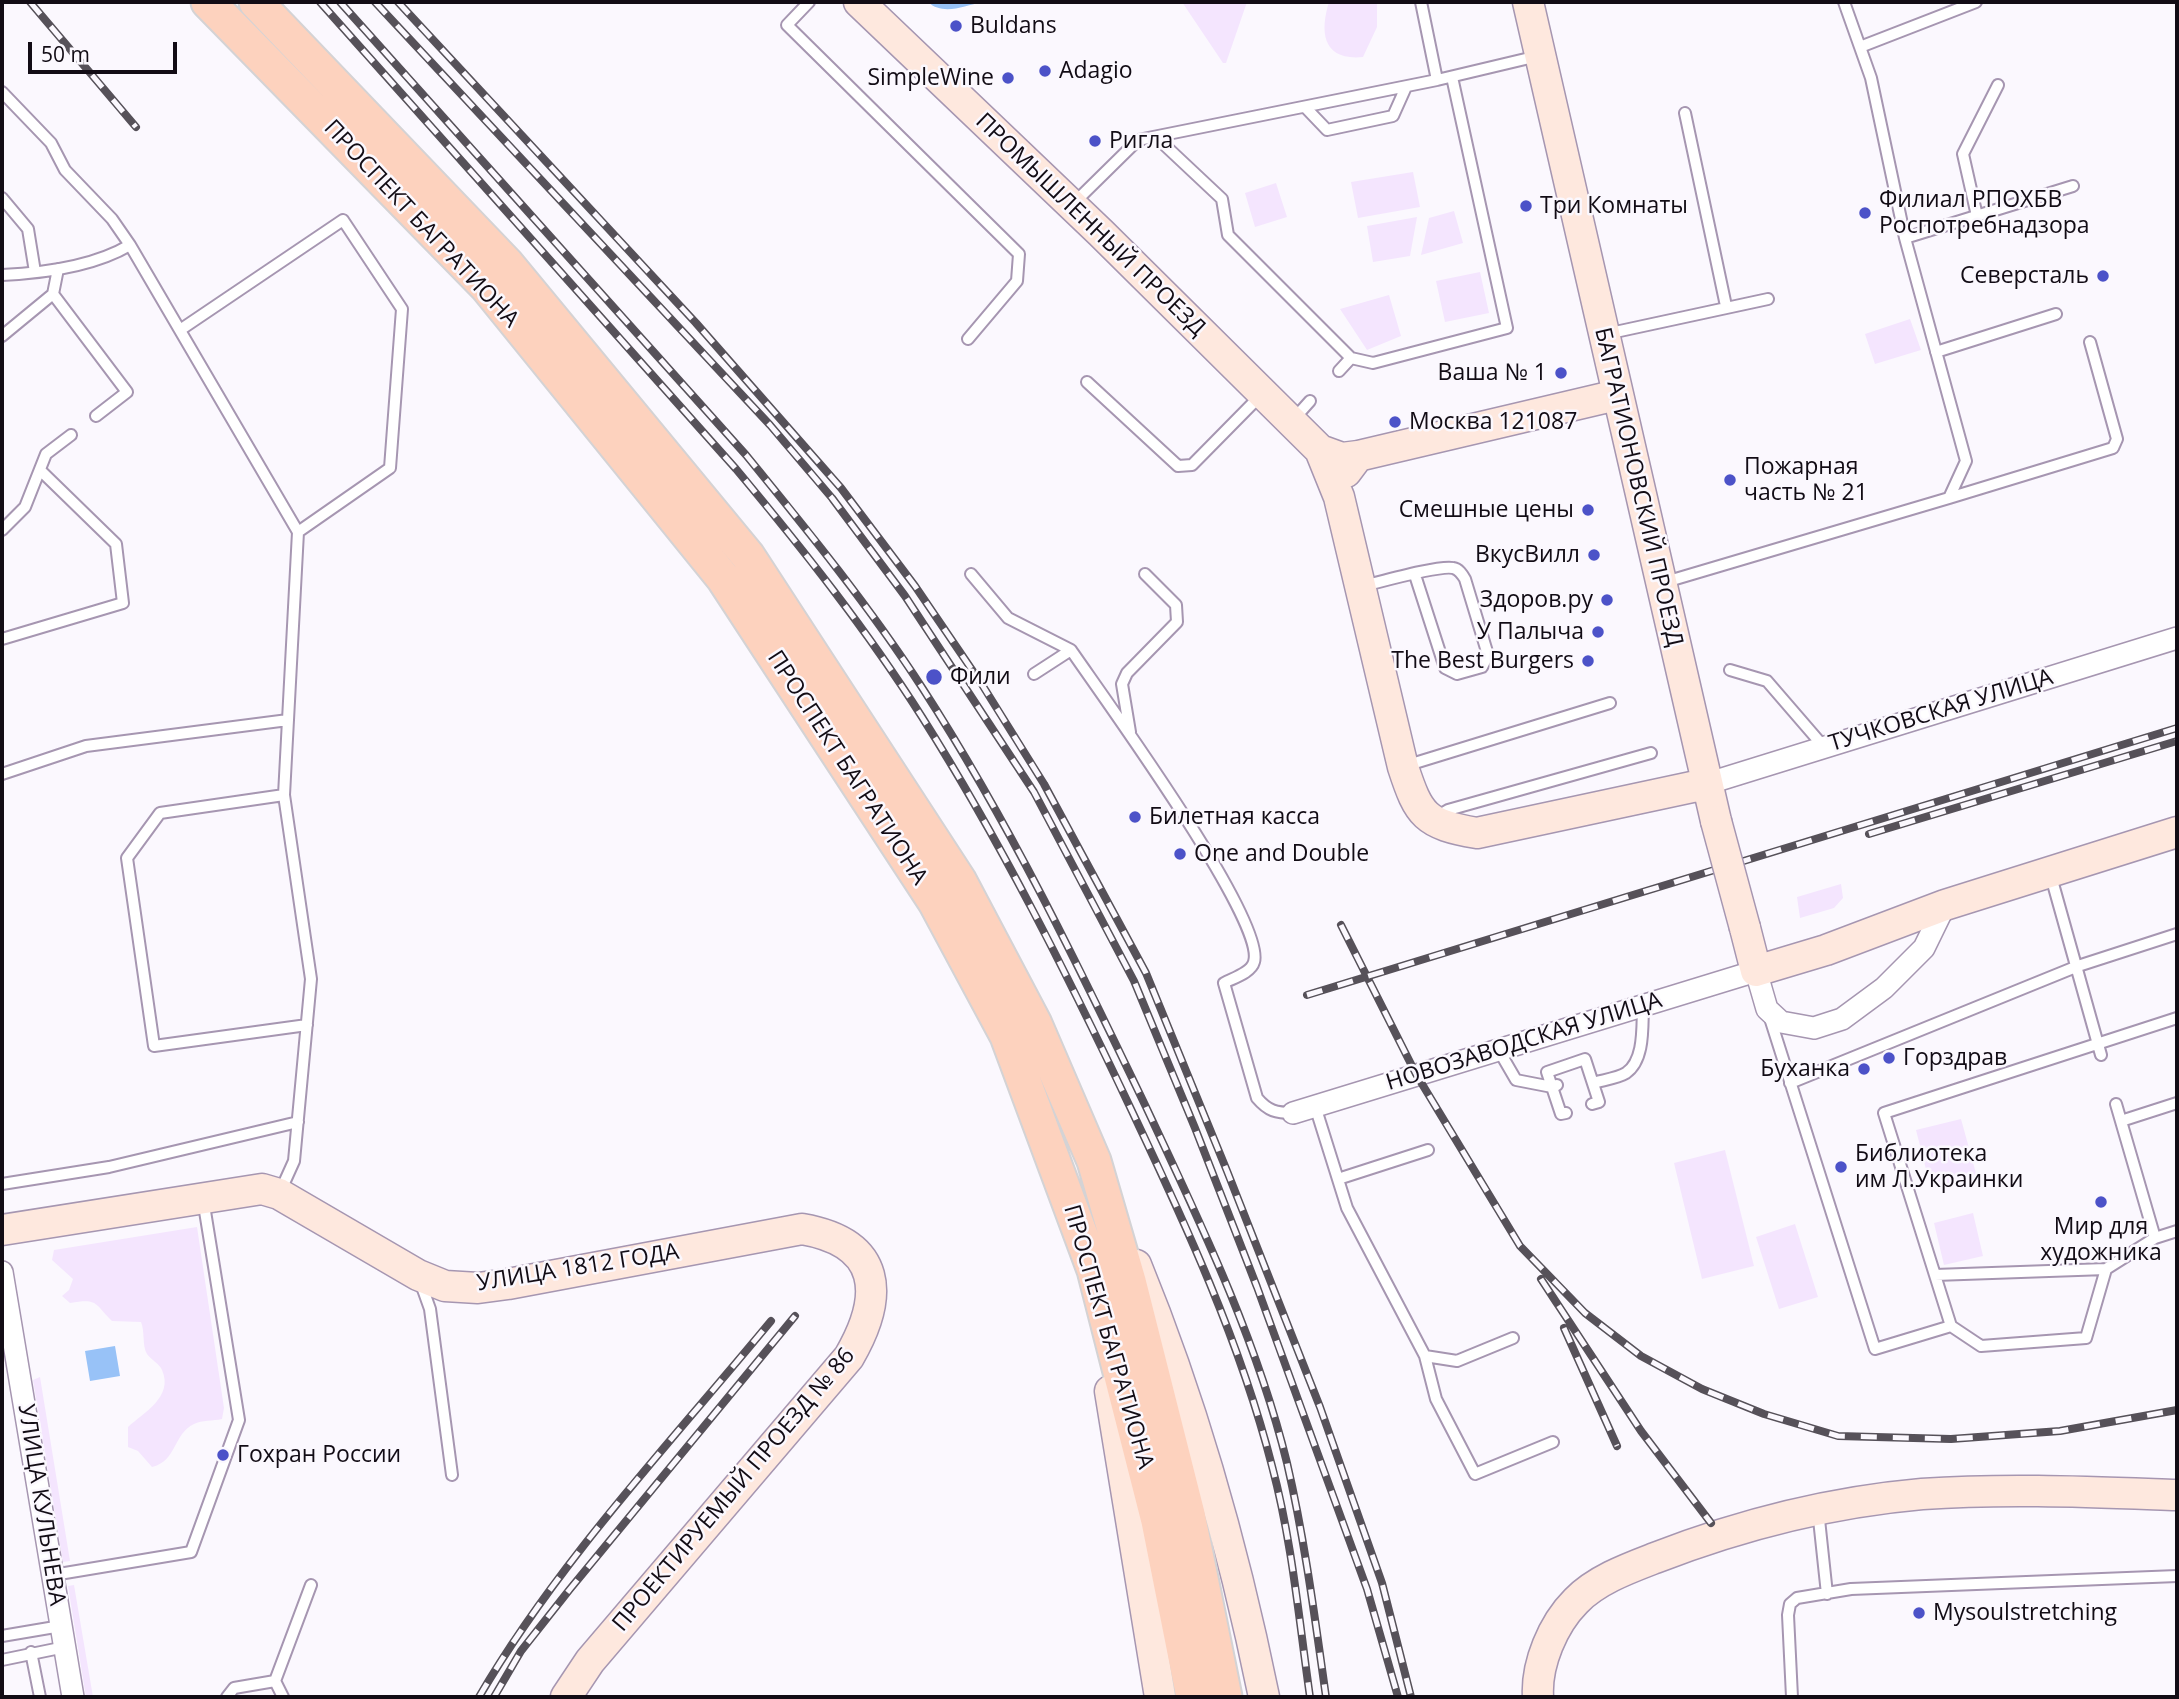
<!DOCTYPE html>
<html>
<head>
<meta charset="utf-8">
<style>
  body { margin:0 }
  #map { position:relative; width:2179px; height:1699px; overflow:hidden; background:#fbf8fe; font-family:"Open Sans",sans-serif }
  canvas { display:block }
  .frame { position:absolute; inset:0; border:4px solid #120c15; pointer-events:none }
  .scale { position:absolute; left:28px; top:42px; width:149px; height:32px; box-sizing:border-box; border:4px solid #120c15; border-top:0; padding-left:9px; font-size:21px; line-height:24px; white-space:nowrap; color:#120c15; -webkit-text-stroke:5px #fbf8fe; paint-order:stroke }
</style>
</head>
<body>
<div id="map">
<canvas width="2179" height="1699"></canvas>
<div class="frame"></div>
<div class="scale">50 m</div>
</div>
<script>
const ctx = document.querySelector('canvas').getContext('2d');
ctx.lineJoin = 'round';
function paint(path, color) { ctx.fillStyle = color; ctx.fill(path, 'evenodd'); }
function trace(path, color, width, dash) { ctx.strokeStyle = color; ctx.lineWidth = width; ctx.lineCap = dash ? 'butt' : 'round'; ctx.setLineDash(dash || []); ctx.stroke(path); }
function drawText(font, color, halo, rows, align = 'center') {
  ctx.font = font + ' "Open Sans",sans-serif'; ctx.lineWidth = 5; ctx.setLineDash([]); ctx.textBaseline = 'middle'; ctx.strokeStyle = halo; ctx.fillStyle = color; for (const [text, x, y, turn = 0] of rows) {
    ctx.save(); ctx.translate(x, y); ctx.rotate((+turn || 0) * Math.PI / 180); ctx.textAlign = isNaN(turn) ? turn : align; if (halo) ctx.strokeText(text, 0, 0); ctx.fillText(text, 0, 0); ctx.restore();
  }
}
const green = new Path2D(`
  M1182,2H1247L1226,63H1223Z
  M1329,2H1377V27L1363,57C1324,61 1319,34 1329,2Z
  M1413,172L1420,207L1358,218L1351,182Z
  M1276,183L1287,217L1255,227L1245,193Z
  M1454,211L1463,243L1421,255L1429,218Z
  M1417,217L1410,256L1373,262L1367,226Z
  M1480,272L1489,313L1445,322L1436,281Z
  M1389,295L1401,336L1367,350L1340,309Z
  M1910,319L1921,350L1875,364L1865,334Z
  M1841,884L1843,898L1834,908L1800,918L1797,897Z
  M1961,1119L1977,1177L1931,1189L1916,1130Z
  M1725,1150L1754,1266L1702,1279L1674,1163Z
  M1973,1213L1983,1256L1944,1265L1934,1223Z
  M1795,1224L1818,1297L1779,1309L1756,1237Z
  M197,1227L224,1408L222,1419C213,1421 202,1420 194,1424C173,1434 177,1461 152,1467L138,1451L128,1447V1427C143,1413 174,1397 162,1370C159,1363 151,1360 147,1354C142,1346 145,1331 141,1322L112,1321C94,1303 98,1298 70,1303L62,1296L69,1290L73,1279L52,1260L54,1250Z
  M40,1377L70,1561L63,1562L33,1380Z
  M74,1585L93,1697H86L68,1586Z`);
const water = new Path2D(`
  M928,2H982C964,6 943,16 928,2Z
  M115,1346L120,1376L90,1381L85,1351Z`);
const lane = new Path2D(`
  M809,2L787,25L1019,254L1017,281L968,339
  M1421,2L1437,80
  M1860,47L1976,2
  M2,92L51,143L65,170L112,219L130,245L298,532L284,795L311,979L294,1161L280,1192
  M1305,107L1327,130L1393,116L1406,87
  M1685,113L1726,306
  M1156,137L1222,199L1228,235L1351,358L1373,363L1507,328L1452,77
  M2,198L28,229L35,272
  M1074,203L1138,140L1437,80L1538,56
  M1977,216L1963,154L1998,85
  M1905,238L2073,186
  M2,275C44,273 93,267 130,245
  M53,294L127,392L96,416
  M180,330L343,220L402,309L390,468L298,532
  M1606,334L1768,299
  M2,336L53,294L58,269
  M1936,352L2056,314
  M1339,371L1351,358
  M1087,382L1178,466L1192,465L1261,395
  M1293,420L1310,401
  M1949,498L2113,448L2117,439L2090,342
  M2,530L25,507L46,454L71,435
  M971,574L1008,618L1071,650
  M1662,583L1949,498L1966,461L1905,238L1871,78L1844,2
  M1363,586C1380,582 1439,565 1453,568C1459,569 1462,574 1465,579L1488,655L1482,667L1457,674L1445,668L1415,575
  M2,639L123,603L116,544L40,470
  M1730,670L1767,681L1824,747
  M1034,674L1071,650C1101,694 1267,921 1254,962C1251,973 1233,978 1224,983L1257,1098C1268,1111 1276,1113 1293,1113
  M1130,732L1122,684L1127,673L1177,622L1176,605L1145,574
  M1405,766L1610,703
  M2,774L86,746L288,720
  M284,795L160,813L127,858L154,1046L307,1025
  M1436,817L1448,810L1651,753
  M2050,873L2101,1055
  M1769,1015L1875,1349L1951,1326
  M2177,1018L1884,1113L1951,1326L1981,1346L2086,1338L2106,1269L2155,1238L2177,1231
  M1498,1049L1516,1080L1552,1087L1557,1085
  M1593,1083C1603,1080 1618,1078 1626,1073C1645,1060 1642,1026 1643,1007
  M1790,1083L2078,966L2177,934
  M2116,1104L2155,1238
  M1315,1106L1347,1208L1425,1356L1436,1399L1475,1474L1553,1442
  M1566,1113L1561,1114L1547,1072L1585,1059L1599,1102L1592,1104
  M2121,1121L2177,1103
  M1338,1179L1428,1150
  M2,1184L109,1167L298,1122
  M1935,1275L2106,1269
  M420,1281L430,1309L452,1475
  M1425,1356L1457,1361L1513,1338
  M1818,1510L1827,1594
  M53,1575L191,1552L239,1420L203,1199
  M2,1636L61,1626
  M31,1652L40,1697
  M2,1660L65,1647
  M275,1681L283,1697
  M227,1697L234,1688L275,1681L311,1585
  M1792,1697L1788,1615L1790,1604L1797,1598L1851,1589L2177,1576`);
const street = new Path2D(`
  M1706,784L2177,638
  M1293,1113L1756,971L1767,1009L1781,1022L1814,1028L1842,1019L1884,988L1924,948L1945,905
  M2,1272L73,1697`);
const secondary = new Path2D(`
  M859,2L1101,233L1320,450L1342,458L1358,456
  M1528,2L1716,821
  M1320,450L1339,497L1403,767C1419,816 1425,824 1477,833L1706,784
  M1346,472L1358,456L1617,395
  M1745,928L1756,971L1826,950L1945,905L2177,832
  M2,1230L262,1189L279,1194L418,1275L445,1286L478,1288L508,1284L802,1229C882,1243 885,1295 849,1357L590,1661L566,1697
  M1136,1265C1193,1404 1234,1550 1264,1697
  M1110,1391L1160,1697
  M1538,1697C1536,1664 1553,1624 1576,1601C1596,1580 1629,1568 1655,1558C1740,1525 1831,1502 1922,1494C2007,1488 2092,1492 2177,1495`);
const primary = new Path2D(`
  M208,2L487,287L723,578L935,902L1007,1036L1094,1270L1158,1521L1193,1697
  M256,2L507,264L748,556L959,880L1035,1024L1094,1161L1129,1281L1188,1514L1225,1697`);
const rail = new Path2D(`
  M30,2L136,127
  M320,2L736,469C802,548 867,630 922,717C1001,842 1067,974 1130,1107C1185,1223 1240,1341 1272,1466C1292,1541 1299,1620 1310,1697
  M340,2L746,455C808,531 870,607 923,689C1009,822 1078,965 1146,1107C1200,1222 1257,1340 1287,1463C1305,1541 1315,1619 1326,1697
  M375,2L770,425L832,498L905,596L1034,792L1134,981L1195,1128L1257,1287L1367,1589L1398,1697
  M398,2L696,323L841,488L915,586L981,683L1044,784L1146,973L1227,1171L1320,1407L1382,1583L1411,1697
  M1869,834L2177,741
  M1341,925L1416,1074L1520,1246L1585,1313L1641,1356L1702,1389L1764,1414L1838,1436L1951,1439L2060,1431L2177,1410
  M1307,995L2177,728
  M1541,1279L1641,1431L1711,1523
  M1564,1328L1617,1446
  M479,1697C557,1563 672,1441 771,1321
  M494,1697L521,1651L570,1589L795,1316`);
const secondaryBridge = new Path2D(`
  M1716,821L1745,928`);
const markers = [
  [956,26,7,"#4c52c8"],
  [1045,71,7,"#4c52c8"],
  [1008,78,7,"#4c52c8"],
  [1095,141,7,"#4c52c8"],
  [1526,206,7,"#4c52c8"],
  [1865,213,7,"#4c52c8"],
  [2103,276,7,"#4c52c8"],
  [1561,373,7,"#4c52c8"],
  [1395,422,7,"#4c52c8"],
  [1730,480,7,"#4c52c8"],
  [1588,510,7,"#4c52c8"],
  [1594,555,7,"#4c52c8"],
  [1607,600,7,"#4c52c8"],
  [1598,632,7,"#4c52c8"],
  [1588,661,7,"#4c52c8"],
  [934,677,9,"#4c52c8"],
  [1135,817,7,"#4c52c8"],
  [1180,854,7,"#4c52c8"],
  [1889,1058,7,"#4c52c8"],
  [1864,1069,7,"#4c52c8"],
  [1841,1167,7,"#4c52c8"],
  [2101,1202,7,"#4c52c8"],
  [223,1455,7,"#4c52c8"],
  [1919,1613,7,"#4c52c8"]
];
const poiNames = [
  ["Buldans",970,26],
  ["Adagio",1059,71],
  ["SimpleWine",994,78,"right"],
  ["Ригла",1109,141],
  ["Филиал РПОХБВ",1879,200],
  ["Роспотребнадзора",1879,226],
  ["Три Комнаты",1540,206],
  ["Северсталь",2089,276,"right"],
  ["Ваша № 1",1547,373,"right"],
  ["Москва 121087",1409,422],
  ["Пожарная",1744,467],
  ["часть № 21",1744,493],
  ["Смешные цены",1574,510,"right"],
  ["ВкусВилл",1580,555,"right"],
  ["Здоров.ру",1593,600,"right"],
  ["У Палыча",1584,632,"right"],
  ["The Best Burgers",1574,661,"right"],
  ["Фили",950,677],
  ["Билетная касса",1149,817],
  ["One and Double",1194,854],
  ["Горздрав",1903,1058],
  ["Буханка",1850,1069,"right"],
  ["Библиотека",1855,1154],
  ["им Л.Украинки",1855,1180],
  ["Мир для",2101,1227,"center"],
  ["художника",2101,1253,"center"],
  ["Гохран России",237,1455],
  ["Mysoulstretching",1933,1613]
];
const streetNames = [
  ["ПРОСПЕКТ БАГРАТИОНА",421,224,47],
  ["ПРОМЫШЛЕННЫЙ ПРОЕЗД",1090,225,44],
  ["БАГРАТИОНОВСКИЙ ПРОЕЗД",1638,487,77],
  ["ТУЧКОВСКАЯ УЛИЦА",1941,711,-17],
  ["ПРОСПЕКТ БАГРАТИОНА",847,768,57],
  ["НОВОЗАВОДСКАЯ УЛИЦА",1524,1042,-17],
  ["УЛИЦА 1812 ГОДА",578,1268,-9],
  ["ПРОСПЕКТ БАГРАТИОНА",1108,1337,74],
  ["ПРОЕКТИРУЕМЫЙ ПРОЕЗД № 86",734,1490,-50],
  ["УЛИЦА КУЛЬНЕВА",41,1505,81]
];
paint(green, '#f4e5fe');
paint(water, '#98c2f7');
trace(lane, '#a696b1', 14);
trace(street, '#a696b1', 24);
trace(secondary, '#a696b1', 33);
trace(primary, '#d4d3d5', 37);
trace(lane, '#fff', 10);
trace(street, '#fff', 21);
trace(secondary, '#fee8de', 30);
trace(primary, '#fdd2be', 33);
trace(rail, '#565159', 8);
trace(rail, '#fbf8fe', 5, [16]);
trace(secondaryBridge, '#a696b1', 33, []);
trace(secondaryBridge, '#fee8de', 30);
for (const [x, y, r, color] of markers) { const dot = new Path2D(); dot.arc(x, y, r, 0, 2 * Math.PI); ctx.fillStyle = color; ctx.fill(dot); trace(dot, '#fbf8fe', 2.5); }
drawText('23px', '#120c15', '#fbf8fe', poiNames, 'left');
drawText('23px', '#120c15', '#fbf8fe', streetNames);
</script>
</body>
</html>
